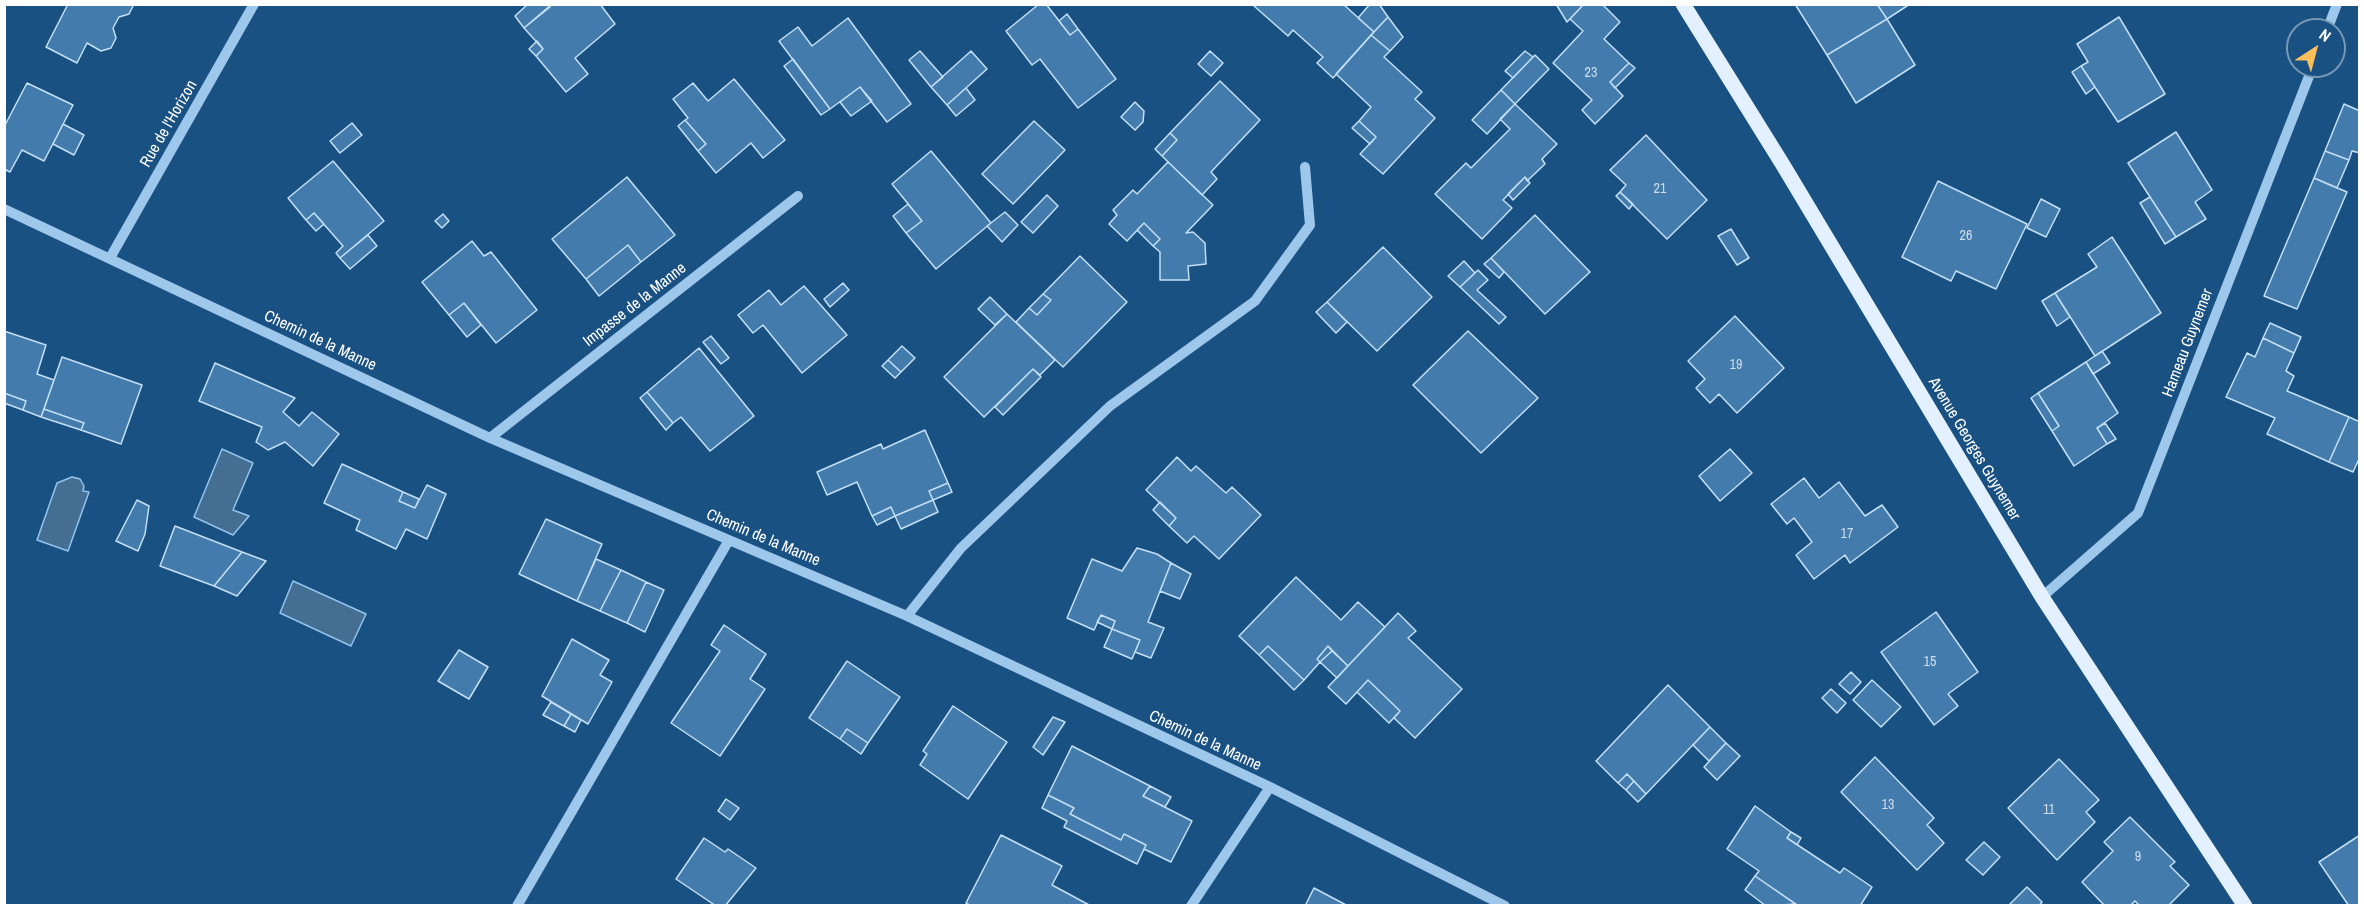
<!DOCTYPE html>
<html>
<head>
<meta charset="utf-8">
<style>
  body { margin:0 }
  #map { position:relative; width:2364px; height:910px; overflow:hidden; background:#1a5183; font-family:"Archivo Narrow",sans-serif }
  canvas { display:block }
  .frame { position:absolute; inset:0; border:6px solid #fff; pointer-events:none }
  .north { position:absolute; left:2286px; top:18px; width:60px; height:60px; box-sizing:border-box; background:#1a5183; border:2px solid #7697b5; border-radius:50%; rotate:36deg; font-size:16px; font-weight:700; line-height:24px; text-align:center; color:#fff }
  .north::after { content:''; display:block; margin:auto; width:21px; height:27px; background:#febf5a; clip-path:polygon(50% 0,100% 100%,50% 72%,0 100%) }
</style>
</head>
<body>
<div id="map">
<canvas width="2364" height="910"></canvas>
<div class="frame"></div>
<div class="north">N</div>
</div>
<script>
const ctx = document.querySelector('canvas').getContext('2d');
ctx.lineJoin = 'round';
function paint(path, color) { ctx.fillStyle = color; ctx.fill(path, 'evenodd'); }
function trace(path, color, width, dash) { ctx.strokeStyle = color; ctx.lineWidth = width; ctx.lineCap = dash ? 'butt' : 'round'; ctx.setLineDash(dash || []); ctx.stroke(path); }
function drawText(font, color, halo, rows, align = 'center') {
  ctx.font = font + ' "Archivo Narrow",sans-serif'; ctx.lineWidth = 4.5; ctx.setLineDash([]); ctx.textBaseline = 'middle'; ctx.strokeStyle = halo; ctx.fillStyle = color; for (const [text, x, y, turn = 0] of rows) {
    ctx.save(); ctx.translate(x, y); ctx.rotate((+turn || 0) * Math.PI / 180); ctx.textAlign = isNaN(turn) ? turn : align; if (halo) ctx.strokeText(text, 0, 0); ctx.fillText(text, 0, 0); ctx.restore();
  }
}
const water = new Path2D(`
  M222,449L253,463L233,510L249,516L233,535L194,517Z
  M72,477L80,479L84,486L83,491L89,492L68,551L37,540L57,483Z
  M293,581L366,614L351,646L280,613Z`);
const building = new Path2D(`
  M68,4H133V6L129,14L119,17L113,28L116,38L111,48L101,51L87,43L77,63L46,47Z
  M528,4H548L550,7L524,28L515,16Z
  M552,4H600L615,24L575,58L588,74L566,92L536,56L543,49L524,28Z
  M1039,4H1046L1070,35L1078,29L1116,79L1078,108L1040,59L1032,65L1006,31Z
  M1255,4H1343L1374,32L1333,78L1317,63L1323,57L1293,30L1288,36L1254,6Z
  M1370,4H1379L1388,17L1374,32L1358,18Z
  M1556,4H1584L1567,22Z
  M1584,4H1602L1620,22L1604,39L1629,63L1610,82L1623,96L1595,124L1582,110L1592,100L1553,63L1583,31L1570,19Z
  M1795,4H1877L1887,19L1827,55Z
  M1877,4H1910L1887,19Z
  M1067,14L1078,29L1070,35L1059,21Z
  M1388,17L1403,37L1390,51L1371,35Z
  M2119,17L2165,94L2118,122L2081,66L2088,62L2077,44Z
  M848,18L911,104L887,122L860,87L830,109L779,41L798,27L812,46Z
  M1887,19L1915,65L1856,103L1827,55Z
  M1371,35L1390,51L1384,57L1422,92L1415,99L1435,118L1383,174L1360,154L1376,137L1359,121L1371,107L1336,74Z
  M537,41L543,49L536,56L529,49Z
  M920,51L943,77L931,87L909,60Z
  M971,51L987,69L947,105L931,87Z
  M1210,51L1223,63L1211,76L1198,64Z
  M1525,51L1533,57L1513,78L1505,71Z
  M1535,55L1549,69L1515,104L1501,90Z
  M793,59L830,109L821,115L784,66Z
  M1629,63L1635,68L1615,88L1610,82Z
  M2081,66L2095,87L2086,94L2072,72Z
  M734,79L785,140L763,158L751,143L716,173L698,151L706,144L685,120L688,118L673,99L693,83L708,101Z
  M1220,81L1260,120L1211,172L1217,179L1202,195L1162,156L1177,140L1170,133Z
  M27,83L73,105L44,161L22,150L10,172L4,169V127Z
  M860,87L872,101L851,116L840,102Z
  M966,88L975,100L956,116L947,105Z
  M1501,90L1515,104L1487,134L1472,120Z
  M1135,102L1144,111L1143,122L1135,130L1121,117Z
  M1515,104L1557,144L1542,159L1545,164L1527,181L1525,177L1503,200L1512,208L1482,239L1435,194L1466,163L1471,168L1510,129L1500,119Z
  M2344,104L2360,111V153L2352,151L2349,160L2325,151Z
  M685,120L706,144L698,151L678,126Z
  M1034,121L1065,150L1013,204L982,174Z
  M1359,121L1376,137L1370,144L1352,128Z
  M352,123L362,135L340,153L330,141Z
  M63,124L84,135L74,155L53,144Z
  M2176,132L2212,190L2195,202L2206,219L2176,237L2128,163Z
  M1170,133L1177,140L1162,156L1155,149Z
  M1646,135L1707,200L1667,239L1620,192L1626,185L1610,170Z
  M931,151L991,223L936,269L906,233L922,221L892,184Z
  M2325,151L2349,160L2337,188L2314,178Z
  M333,161L384,221L340,258L336,253L343,246L314,213L306,220L288,198Z
  M1168,162L1213,205L1186,233L1193,232L1205,243L1206,264L1188,266L1189,280H1160V252L1153,246L1160,239L1144,223L1127,241L1109,224L1117,215L1113,210L1133,190L1137,194Z
  M627,177L675,235L641,262L628,245L586,279L552,239Z
  M1525,177L1530,183L1513,200L1508,194Z
  M2314,178L2347,192L2297,309L2264,296Z
  M1938,181L2027,224L1996,289L1956,271L1951,281L1902,257Z
  M1620,192L1633,204L1629,209L1616,196Z
  M1047,195L1058,206L1033,233L1021,222Z
  M2150,197L2176,237L2165,244L2140,203Z
  M2041,199L2060,209L2046,237L2027,228Z
  M908,204L922,221L906,233L893,216Z
  M1005,212L1018,225L1002,242L987,226Z
  M314,213L324,224L316,231L306,220Z
  M443,214L449,221L442,228L435,221Z
  M1535,215L1590,272L1545,314L1491,258Z
  M1144,223L1160,239L1153,246L1137,230Z
  M1731,229L1749,258L1737,265L1718,236Z
  M368,235L377,246L350,269L340,258Z
  M2112,237L2161,313L2095,356L2055,293L2097,267L2088,254Z
  M472,241L484,256L491,252L537,310L496,343L464,303L449,315L422,282Z
  M628,245L641,262L599,296L586,279Z
  M1383,247L1432,297L1377,351L1327,302Z
  M1080,256L1127,302L1063,367L1016,322L1029,308L1037,315L1051,300L1043,294Z
  M1491,258L1504,272L1499,278L1484,264Z
  M1464,261L1475,273L1460,287L1448,276Z
  M1478,270L1488,280L1477,290L1506,317L1499,324L1460,287Z
  M843,283L849,290L830,307L824,299Z
  M804,286L847,335L802,373L763,325L753,333L738,315L769,290L781,305Z
  M2055,293L2070,317L2057,326L2042,301Z
  M1043,294L1051,300L1037,315L1029,308Z
  M990,297L1007,314L995,325L978,309Z
  M1327,302L1347,322L1336,333L1316,312Z
  M464,303L481,325L467,337L449,315Z
  M1007,314L1055,360L1040,375L1033,369L984,417L944,377Z
  M1735,316L1784,368L1737,413L1719,394L1710,403L1696,388L1705,379L1688,361Z
  M2270,323L2301,337L2294,353L2263,338Z
  M4,331L46,345L37,374L54,380L41,417L23,410L26,401L4,393Z
  M1468,331L1538,398L1481,453L1413,385Z
  M711,336L729,358L721,364L703,342Z
  M2263,338L2294,353L2286,371L2294,376L2287,391L2349,417L2329,462L2267,434L2275,418L2226,397L2247,353L2255,357Z
  M902,346L915,358L901,372L888,360Z
  M699,348L754,416L710,451L681,417L673,423L647,392Z
  M2102,351L2110,363L2093,374L2086,362Z
  M62,357L142,385L121,444L81,430L84,423L44,409Z
  M888,360L901,372L895,378L882,366Z
  M2086,362L2118,413L2097,428L2107,444L2074,466L2052,431L2059,426L2038,393Z
  M215,363L295,398L283,412L299,426L312,412L339,434L313,466L285,442L268,450L256,442L262,427L199,401Z
  M1033,369L1041,377L1003,415L995,407Z
  M647,392L673,423L666,430L640,398Z
  M4,393L26,401L23,410L4,403Z
  M2038,393L2059,426L2052,431L2031,398Z
  M44,409L84,423L81,430L41,417Z
  M2349,417L2360,422V457L2353,472L2329,462Z
  M2105,423L2116,439L2107,444L2097,428Z
  M925,430L948,483L929,491L933,500L895,516L891,507L872,516L857,482L827,495L817,472L881,444L883,449Z
  M1730,449L1752,473L1720,501L1699,476Z
  M1177,457L1191,471L1196,466L1226,493L1232,487L1261,515L1219,559L1194,536L1187,543L1169,526L1176,518L1146,490Z
  M342,464L403,492L399,501L415,508L427,485L446,494L427,539L406,529L396,549L356,530L360,520L324,503Z
  M1804,478L1819,498L1839,482L1865,516L1882,505L1898,527L1850,563L1845,555L1814,579L1796,555L1812,542L1794,518L1787,524L1771,504Z
  M948,483L952,492L933,500L929,491Z
  M403,492L419,499L415,508L399,501Z
  M137,500L149,506L145,534L138,551L116,541Z
  M933,500L938,512L901,529L895,516Z
  M1160,502L1176,518L1169,526L1153,510Z
  M891,507L895,516L877,525L872,516Z
  M546,519L602,544L577,601L519,574Z
  M175,526L242,552L214,586L160,566Z
  M1137,548L1157,554L1171,563L1148,622L1164,628L1151,658L1135,652L1140,640L1112,629L1115,621L1101,615L1094,630L1067,618L1092,559L1122,571Z
  M242,552L266,561L237,596L214,586Z
  M596,559L621,570L600,611L577,601Z
  M1171,563L1191,574L1180,599L1160,591Z
  M621,570L646,582L627,623L600,611Z
  M1296,577L1341,620L1358,602L1385,627L1348,666L1328,646L1317,659L1320,662L1304,680L1268,646L1259,655L1239,636Z
  M646,582L664,590L645,632L627,623Z
  M1936,612L1978,672L1948,694L1958,706L1934,725L1881,652Z
  M1398,613L1416,631L1408,638L1462,689L1415,738L1394,718L1400,711L1368,680L1346,704L1328,687Z
  M1101,615L1115,621L1112,629L1097,622Z
  M724,625L766,654L750,679L765,689L720,756L671,723L720,651L711,645Z
  M1112,629L1140,640L1132,659L1104,647Z
  M572,639L609,660L600,675L612,682L588,724L542,696Z
  M1268,646L1304,680L1294,690L1259,655Z
  M1328,646L1332,651L1320,662L1317,659Z
  M459,650L488,667L469,699L438,681Z
  M1332,651L1348,666L1337,678L1320,662Z
  M847,661L900,697L868,743L847,729L840,739L809,718Z
  M1851,672L1861,682L1850,694L1839,684Z
  M1368,680L1400,711L1389,723L1357,692Z
  M1872,680L1901,707L1881,727L1853,700Z
  M1668,685L1710,727L1646,794L1627,774L1618,783L1596,761Z
  M1831,689L1846,703L1837,713L1822,698Z
  M551,702L571,714L564,726L543,715Z
  M953,706L1007,742L968,799L920,765L927,754L923,751Z
  M571,714L581,720L575,732L564,726Z
  M1053,717L1065,722L1043,755L1033,747Z
  M1710,727L1726,743L1709,761L1693,745Z
  M847,729L868,743L861,754L840,739Z
  M1726,743L1740,756L1717,780L1704,767Z
  M1072,746L1150,786L1143,796L1192,821L1171,862L1144,849L1146,845L1124,834L1121,840L1070,814L1074,808L1048,795Z
  M1875,757L1934,818L1927,825L1944,843L1917,870L1841,792Z
  M2059,759L2099,800L2086,812L2095,822L2057,860L2008,808Z
  M1627,774L1634,781L1626,790L1618,783Z
  M1634,781L1646,794L1638,802L1626,790Z
  M1150,786L1171,797L1165,807L1143,796Z
  M1048,795L1074,808L1070,814L1121,840L1124,834L1146,845L1137,864L1064,827L1067,821L1042,808Z
  M726,799L739,808L730,820L718,811Z
  M1755,806L1791,832L1787,838L1840,873L1844,868L1872,887L1860,906H1798L1755,876L1759,871L1727,849Z
  M2130,817L2175,862L2170,866L2189,885L2168,906H2140L2135,901L2130,906H2105L2082,882L2113,851L2104,842Z
  M1791,832L1801,838L1797,845L1787,838Z
  M1001,835L1062,866L1052,885L1091,906H971L966,903Z
  M2360,835V906H2349L2319,862Z
  M704,838L725,852L728,849L756,868L725,906H716L676,879Z
  M1984,842L2000,857L1983,875L1966,860Z
  M1755,876L1796,904L1766,906L1745,890Z
  M2027,887L2042,902L2039,906H2008Z
  M1314,888L1348,906H1305Z`);
const minor = new Path2D(`
  M2327,30L2337,4
  M4,209L490,438L907,616L1270,787L1505,906
  M110,258L254,4
  M490,438L798,196
  M2042,597L2138,513L2313,66
  M907,616L961,548L1110,406L1255,301L1310,225L1305,167
  M517,906L729,540
  M1191,906L1270,787`);
const major = new Path2D(`
  M1683,4L1783,165L2042,597L2245,906`);
const numberNames = [
  ["23",1591,73],
  ["21",1660,189],
  ["26",1966,236],
  ["19",1736,365],
  ["17",1847,534],
  ["15",1930,662],
  ["13",1888,805],
  ["11",2049,810],
  ["9",2138,857]
];
const streetNames = [
  ["Rue de l'Horizon",169,124,-60],
  ["Impasse de la Manne",635,305,-38],
  ["Chemin de la Manne",320,341,25],
  ["Hameau Guynemer",2188,343,-69],
  ["Avenue Georges Guynemer",1974,449,59],
  ["Chemin de la Manne",763,538,23],
  ["Chemin de la Manne",1205,741,25]
];
paint(water, '#456e93');
trace(water, '#91c4ee', 1.5);
paint(building, '#427bac');
trace(building, '#c3e0f8', 1.5);
trace(minor, '#9ec8eb', 10);
trace(major, '#e3f0ff', 15);
drawText('14px', '#d0deea', null, numberNames);
drawText('16px', '#fff', '#1a5183', streetNames);
</script>
</body>
</html>
